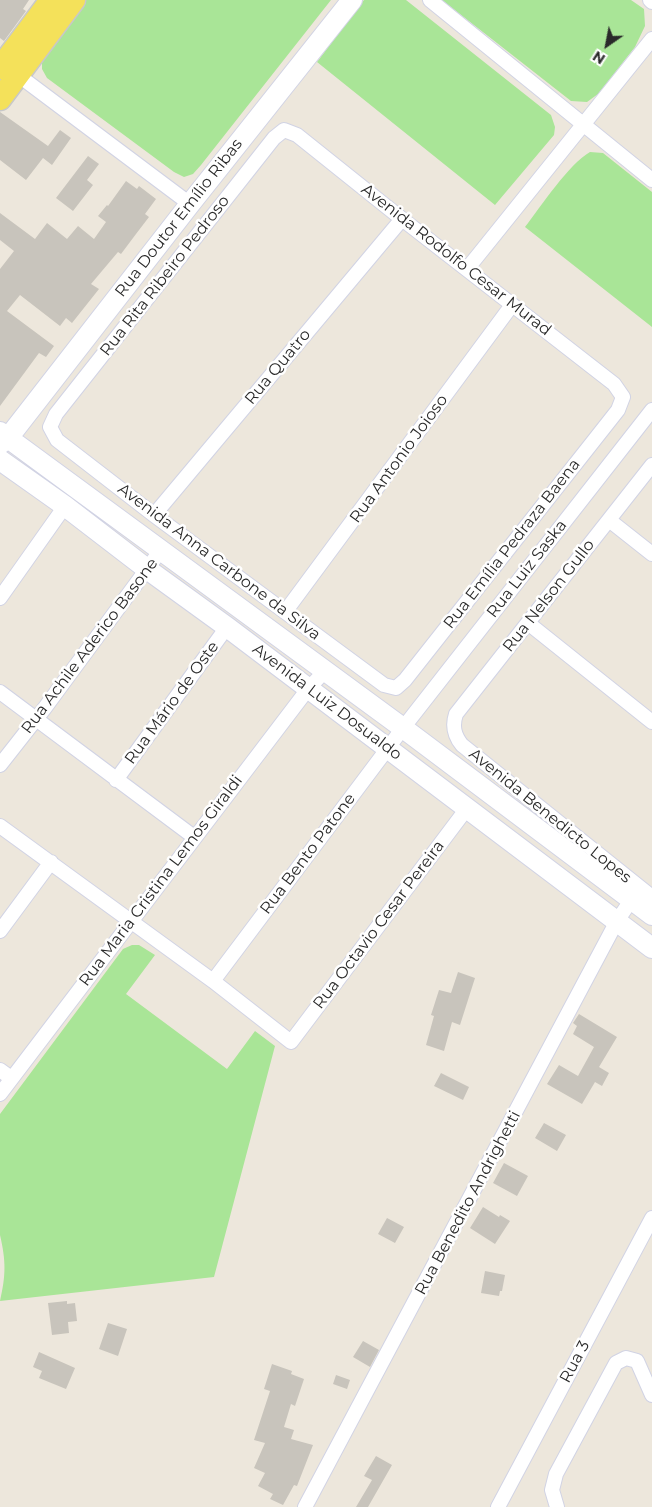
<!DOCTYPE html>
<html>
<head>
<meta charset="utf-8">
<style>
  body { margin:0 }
  #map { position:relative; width:652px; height:1507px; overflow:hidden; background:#ede7dc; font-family:Montserrat,sans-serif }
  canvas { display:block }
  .north { position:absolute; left:582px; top:20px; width:50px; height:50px; -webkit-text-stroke:4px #fff; paint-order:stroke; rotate:213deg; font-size:14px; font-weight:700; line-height:20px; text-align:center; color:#2a2a2a }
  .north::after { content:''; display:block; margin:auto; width:18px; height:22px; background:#2a2a2a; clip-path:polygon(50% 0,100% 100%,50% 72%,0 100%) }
</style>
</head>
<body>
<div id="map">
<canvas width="652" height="1507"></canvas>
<div class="north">N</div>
</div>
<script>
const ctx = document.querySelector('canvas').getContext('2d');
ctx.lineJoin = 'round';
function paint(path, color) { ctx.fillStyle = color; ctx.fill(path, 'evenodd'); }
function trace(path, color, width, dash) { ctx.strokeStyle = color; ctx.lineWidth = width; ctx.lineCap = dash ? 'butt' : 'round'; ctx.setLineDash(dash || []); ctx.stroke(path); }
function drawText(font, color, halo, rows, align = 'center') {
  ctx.font = font + ' Montserrat,sans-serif'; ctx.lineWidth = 5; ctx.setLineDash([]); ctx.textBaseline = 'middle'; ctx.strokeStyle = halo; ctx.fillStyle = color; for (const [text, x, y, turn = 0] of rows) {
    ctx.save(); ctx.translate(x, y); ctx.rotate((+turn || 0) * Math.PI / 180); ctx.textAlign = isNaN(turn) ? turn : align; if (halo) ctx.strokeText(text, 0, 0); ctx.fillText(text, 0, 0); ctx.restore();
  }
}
const green = new Path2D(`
  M86,0H331L201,165L193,174L184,177L174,172L47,78L42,69V59Z
  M364,0H406L551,115L555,127L554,135L495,205L317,62Z
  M442,0H631L644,9L645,26L635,47L598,94L587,102L571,101Z
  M590,152L603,153L652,192V327L525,227C542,205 568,165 590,152Z
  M132,945H139L155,955L126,994L227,1069L255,1031L275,1046L214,1277L0,1301C6,1275 6,1261 0,1235V1114L123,949Z`);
const building = new Path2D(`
  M0,0H29L23,9L26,11L4,41L0,38Z
  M0,112L48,146L60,130L71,138L52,165L43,158L26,180L0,160Z
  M88,156L99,164L87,180L93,185L73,211L56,198Z
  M126,181L137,189L139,186L156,199L145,214L149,217L136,234L121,254L118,252L91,284L99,289L72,323L66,318L60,326L20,295L7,311L54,346L46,357L39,353L0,406V269L14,251L0,240V213L35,239L47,223L67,239L78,226L94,239L106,222L98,216L107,205L108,206Z
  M458,972L475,978L460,1025L452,1022L444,1051L426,1045L434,1016L431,1015L439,990L451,993Z
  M579,1014L617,1037L599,1067L609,1073L602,1086L595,1082L582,1104L547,1084L559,1065L578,1076L594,1047L573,1034L577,1026L573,1023Z
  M441,1073L469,1087L463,1100L434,1086Z
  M544,1123L566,1135L557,1151L535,1138Z
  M504,1163L528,1176L517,1196L493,1183Z
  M483,1207L499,1217L500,1215L510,1221L495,1244L470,1228Z
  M387,1218L404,1227L395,1243L378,1234Z
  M485,1271L505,1275L502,1291H500L499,1296L481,1293Z
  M67,1301V1304L75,1303L77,1321L68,1322L69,1333L52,1335L48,1303Z
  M108,1323L127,1329L118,1356L99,1349Z
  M363,1341L379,1350L370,1367L353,1357Z
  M39,1352L75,1368L66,1389L39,1378L42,1371L33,1367Z
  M272,1364L292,1371L291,1374L304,1379L295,1406L291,1404L284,1427L294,1430L291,1439L313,1445L297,1486L294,1485L283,1505L270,1499L273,1494L258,1486L265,1473L254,1468L265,1443L254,1440L270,1391L264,1389Z
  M336,1375L350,1380L347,1389L333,1384Z
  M376,1456L392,1465L368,1507H356L372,1480L364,1476Z`);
const street = new Path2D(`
  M430,0L652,180
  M650,0L652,2
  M18,75L190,204
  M284,130L297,135L402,219L614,384L623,397L618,410L405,680L396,688L384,685L154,515L57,440L50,427L56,414L274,138Z
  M467,269L652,39
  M652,465L456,714C452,726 454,735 462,745L652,897
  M154,515L402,219
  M609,520L652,554
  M0,598L65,506
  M285,612L512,305
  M528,623L652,722
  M0,692L194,837
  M0,765L44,709L161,550
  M116,780L227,627
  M0,826L213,981L291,1042L468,807
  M0,931L51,862
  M213,981L403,728L652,410
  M0,1070L11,1078
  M0,1094L308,689L325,671
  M305,1507L617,921L632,899
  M498,1507L652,1218
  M557,1507L552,1490L556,1474L616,1363L626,1358L637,1361L652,1395`);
const secondary = new Path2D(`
  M0,432L403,728L652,915
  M0,444L8,438L190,204L352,0
  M0,460L65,506L147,569L227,627L652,948`);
const primary = new Path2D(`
  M0,68L51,0
  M0,99L74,0`);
const streetNames = [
  ["Rua Doutor Emílio Ribas",179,218,-52],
  ["Avenida Rodolfo Cesar Murad",456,260,38],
  ["Rua Rita Ribeiro Pedroso",165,276,-52],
  ["Rua Quatro",278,367,-50],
  ["Rua Antonio Joioso",399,459,-54],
  ["Rua Emília Pedraza Baena",512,544,-52],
  ["Avenida Anna Carbone da Silva",219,562,37],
  ["Rua Luiz Saska",527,569,-52],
  ["Rua Nelson Gullo",549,596,-52],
  ["Rua Achile Aderico Basone",90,646,-53],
  ["Avenida Luiz Dosualdo",327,702,37],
  ["Rua Mário de Oste",172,703,-54],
  ["Avenida Benedicto Lopes",550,816,39],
  ["Rua Bento Patone",308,854,-53],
  ["Rua Maria Cristina Lemos Giraldi",161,881,-53],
  ["Rua Octavio Cesar Pereira",379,925,-53],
  ["Rua Benedito Andrighetti",468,1203,-62],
  ["Rua 3",575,1362,-62]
];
paint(green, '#a9e597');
paint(building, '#c8c4bc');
trace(street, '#d1d3e4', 16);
trace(secondary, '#d1d3e4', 22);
trace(primary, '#c8c8c8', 25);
trace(street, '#fff', 14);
trace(secondary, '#fff', 20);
trace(primary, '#f4e15a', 22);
drawText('16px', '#2a2a2a', '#fff', streetNames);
</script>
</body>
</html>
